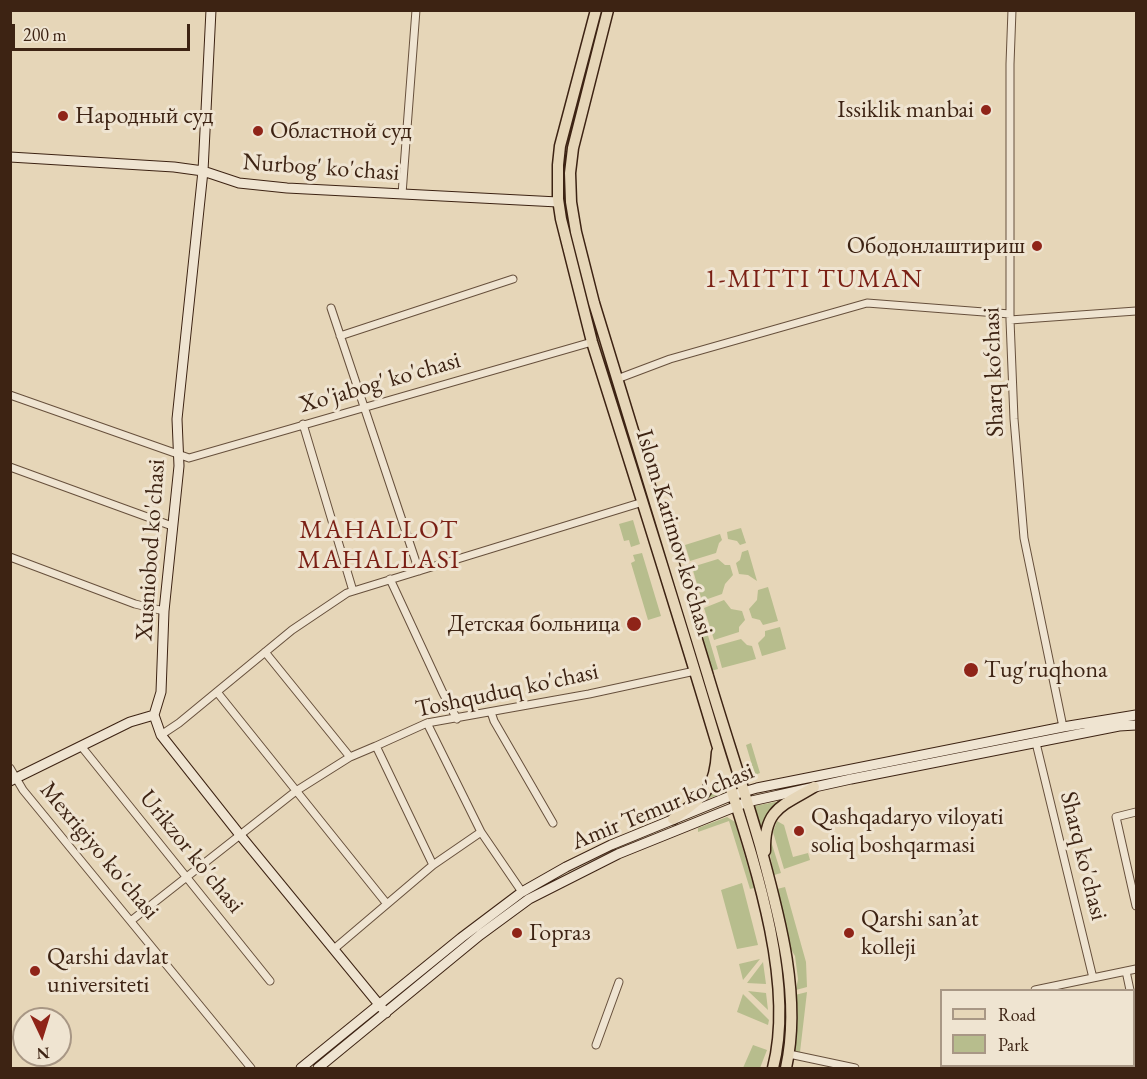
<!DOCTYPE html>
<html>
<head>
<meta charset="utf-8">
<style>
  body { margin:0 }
  #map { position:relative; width:1147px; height:1079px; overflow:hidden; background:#e6d6b8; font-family:"EB Garamond",serif }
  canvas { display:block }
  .frame { position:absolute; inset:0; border:12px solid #3d2313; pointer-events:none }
  .legend { position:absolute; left:940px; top:989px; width:195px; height:78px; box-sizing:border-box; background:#efe4d1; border:2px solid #a89785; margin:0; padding:8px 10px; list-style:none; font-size:18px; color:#3d2313 }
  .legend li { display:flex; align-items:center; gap:12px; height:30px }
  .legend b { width:30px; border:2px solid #a89785 }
  .north { position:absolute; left:12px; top:1007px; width:60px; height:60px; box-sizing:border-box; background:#efe4d1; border:2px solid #a89785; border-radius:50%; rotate:176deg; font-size:16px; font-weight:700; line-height:24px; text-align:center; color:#3d2313 }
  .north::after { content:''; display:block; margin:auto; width:21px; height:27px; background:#8f2418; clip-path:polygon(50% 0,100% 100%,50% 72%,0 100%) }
  .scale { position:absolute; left:12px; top:24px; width:178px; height:27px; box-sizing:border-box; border:3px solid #3d2313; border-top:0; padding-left:8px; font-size:18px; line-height:21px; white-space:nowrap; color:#3d2313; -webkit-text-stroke:4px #efe4d1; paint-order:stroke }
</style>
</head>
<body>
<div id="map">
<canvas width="1147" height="1079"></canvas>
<div class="frame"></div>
<ul class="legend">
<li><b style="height:8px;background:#e6d6b8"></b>Road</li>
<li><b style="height:16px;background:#b7bd8d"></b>Park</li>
</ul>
<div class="north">N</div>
<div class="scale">200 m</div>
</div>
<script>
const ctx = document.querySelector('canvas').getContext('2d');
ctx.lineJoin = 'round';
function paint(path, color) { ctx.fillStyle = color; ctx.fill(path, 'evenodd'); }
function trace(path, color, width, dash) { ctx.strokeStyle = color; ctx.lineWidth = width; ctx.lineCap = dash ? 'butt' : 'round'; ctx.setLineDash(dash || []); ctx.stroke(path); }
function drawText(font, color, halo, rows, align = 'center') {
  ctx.font = font + ' "EB Garamond",serif'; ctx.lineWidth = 6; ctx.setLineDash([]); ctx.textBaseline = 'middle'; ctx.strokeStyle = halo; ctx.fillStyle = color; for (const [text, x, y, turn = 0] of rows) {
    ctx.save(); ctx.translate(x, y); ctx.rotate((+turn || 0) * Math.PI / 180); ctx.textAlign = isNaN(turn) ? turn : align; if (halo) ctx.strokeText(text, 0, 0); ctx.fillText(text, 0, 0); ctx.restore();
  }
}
const green = new Path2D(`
  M633,520L640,544L631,547L629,540L624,541L619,524Z
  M741,528L746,543L740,545L737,541L728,539L727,532Z
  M720,534L722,540L719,543L716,553L690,561L685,545Z
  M748,550L757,581L748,575L739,574L736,563L740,560L742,552Z
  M642,553L661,616L648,620L631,563L635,561L633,555Z
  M718,559L725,565H730L733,575L725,584L722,594L702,601L692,567Z
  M693,585L718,669L711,671L690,600V586Z
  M768,587L778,621L763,625L760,620L752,618L749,609L757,600L758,590Z
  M724,600L731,609L742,611L745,620L739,627V632L714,640L704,608Z
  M780,627L786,649L762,656L758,643L765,636V631Z
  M741,639L747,645L752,646L756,659L722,668L716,646Z
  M751,743L760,773L755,775L746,745Z
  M719,768L726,792L702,801L715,786Z
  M786,800L762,836L754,806Z
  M727,817L735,822L754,888L750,889L729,821L698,832V828Z
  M777,821L784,825L793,857L808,853L810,860L784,869L773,832Z
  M769,835L781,873L774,875L768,843Z
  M742,883L758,945L737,949L721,890Z
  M785,887L806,962L807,987L796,990L798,979L795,956L789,946L777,889Z
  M760,959L743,980L739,964Z
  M763,962L766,984L747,983Z
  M748,991L766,993L768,1010Z
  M807,992L800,1052L794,1051L797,1016L795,995Z
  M743,994L769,1020L768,1025L737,1012Z
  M753,1045L767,1050L760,1068H743Z`);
const street = new Path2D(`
  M1012,10L1010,64V320L1014,419L1024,538L1063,727
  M402,194L416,10
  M331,308L419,571
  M1010,320L1136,311
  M340,336L513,279
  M617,379L670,359L867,303L1010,314
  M10,395L189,458L592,342
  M303,424L353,591
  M10,467L172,526
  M10,557L135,604L164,611
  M390,579L443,693L457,719
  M265,652L350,757
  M217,692L387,904
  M491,712L494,721L553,823
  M427,723L481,832L522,892
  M161,735L179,723L292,630L347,593L643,502
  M1036,743L1093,978
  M81,746L270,981
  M376,746L433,865
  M10,768L23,790L251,1068
  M1136,812L1116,817L1136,906
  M132,920L296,791L350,757L376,746L427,723L589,694L695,671
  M334,949L433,865L481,832
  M1126,971L1130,990
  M1035,990L1136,969
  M1134,1007L1136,1021
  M596,1045L619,982
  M789,1054L855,1068
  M986,1066L987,1068
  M1057,1066V1068`);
const secondary = new Path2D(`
  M211,10L203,171L177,419L179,466L164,611L161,692L154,715L161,735L240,835L386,1013
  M10,157L174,167L203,171L239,183L287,188L558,202
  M10,781L130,722L154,715
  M301,1068L461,938L522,892L566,867L611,845L733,795L757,788L1063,727L1136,715
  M318,1068L480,935L529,899L618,854L747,802L851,779L1119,726L1136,725`);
const primary = new Path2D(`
  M596,10L560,146L558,165V199L561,219L592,342C634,475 676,607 716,741C744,834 798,972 773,1068
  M608,10L573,148L570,173L571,202L576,232L594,303C632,428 670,552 708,676C725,733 744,789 760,845C779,915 802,996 786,1068
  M673,819C702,797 715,792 717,752
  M765,851C764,809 782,806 814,787`);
const markers = [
  [986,110,6,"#8f2418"],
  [63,116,6,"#8f2418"],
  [258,131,6,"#8f2418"],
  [1037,246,6,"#8f2418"],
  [634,624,8,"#8f2418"],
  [971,670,8,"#8f2418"],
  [799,831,6,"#8f2418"],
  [517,933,6,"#8f2418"],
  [849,933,6,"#8f2418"],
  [35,971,6,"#8f2418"]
];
const poiNames = [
  ["Issiklik manbai",974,110,"right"],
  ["Народный суд",75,116],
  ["Областной суд",270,131],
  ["Ободонлаштириш",1025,246,"right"],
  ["Детская больница",620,624,"right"],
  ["Tug'ruqhona",984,670],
  ["Qashqadaryo viloyati",811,817],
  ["soliq boshqarmasi",811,845],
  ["Qarshi san’at",861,919],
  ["kolleji",861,947],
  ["Горгаз",529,933],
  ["Qarshi davlat",47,957],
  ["universiteti",47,985]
];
const streetNames = [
  ["Nurbog' ko'chasi",321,168,4],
  ["Sharq ko‘chasi",994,372,-92],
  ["Xo'jabog' ko'chasi",380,383,-16],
  ["Islom Karimov ko‘chasi",674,533,73],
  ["Xusniobod ko'chasi",151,550,-86],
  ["Toshquduq ko'chasi",507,691,-12],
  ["Amir Temur ko'chasi",663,807,-22],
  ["Mexrigiyo ko'chasi",99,851,50],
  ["Urikzor ko'chasi",191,852,51],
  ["Sharq ko'chasi",1083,856,76]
];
const neighbourhoodNames = [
  ["1-MITTI TUMAN",814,280],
  ["MAHALLOT",379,531],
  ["MAHALLASI",379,561]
];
paint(green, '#b7bd8d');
trace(street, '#67503c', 9);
trace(secondary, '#3d2313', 11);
trace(primary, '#3d2313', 13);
trace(street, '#efe4d1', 7);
trace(secondary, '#efe4d1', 9);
trace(primary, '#e6d6b8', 10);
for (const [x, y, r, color] of markers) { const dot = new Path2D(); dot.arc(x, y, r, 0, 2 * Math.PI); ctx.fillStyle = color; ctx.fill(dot); trace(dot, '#efe4d1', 2); }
drawText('24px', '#3d2313', '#efe4d1', poiNames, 'left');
drawText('24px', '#3d2313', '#efe4d1', streetNames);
ctx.letterSpacing = '1.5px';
drawText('26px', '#7a1f14', '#efe4d1', neighbourhoodNames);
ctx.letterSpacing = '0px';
</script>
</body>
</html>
